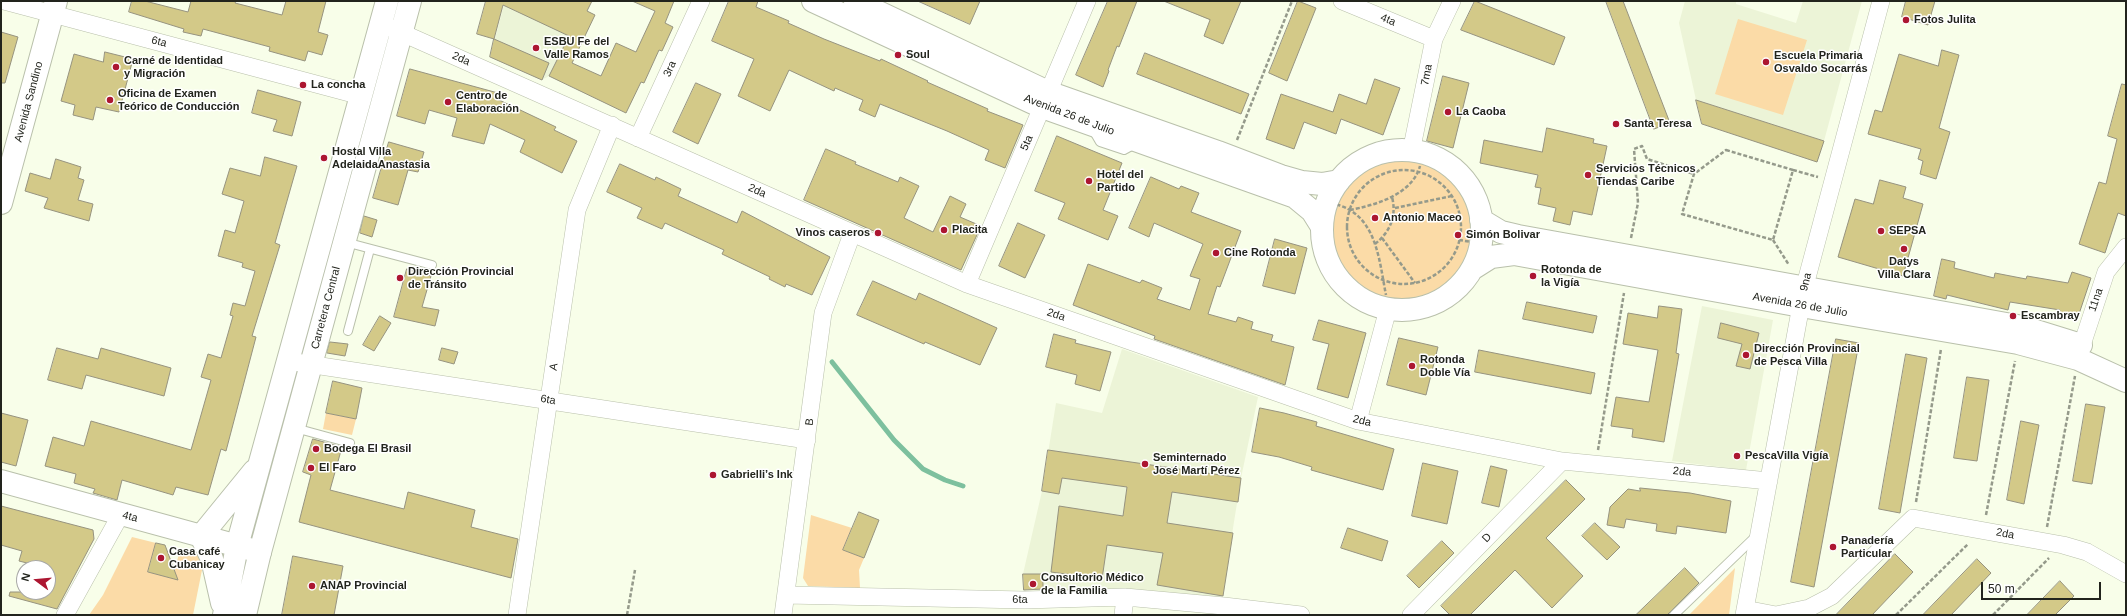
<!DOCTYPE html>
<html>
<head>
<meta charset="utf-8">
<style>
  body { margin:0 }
  #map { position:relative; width:2127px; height:616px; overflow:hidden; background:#f8fee9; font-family:Helvetica,sans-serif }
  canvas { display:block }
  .frame { position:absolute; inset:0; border:2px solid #22241d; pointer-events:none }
  .north { position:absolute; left:16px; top:560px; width:40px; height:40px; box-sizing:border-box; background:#fff; border:1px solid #a7a7a5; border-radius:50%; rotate:286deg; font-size:11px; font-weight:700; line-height:16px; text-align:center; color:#22241d }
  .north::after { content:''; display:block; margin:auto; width:14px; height:18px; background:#ac1631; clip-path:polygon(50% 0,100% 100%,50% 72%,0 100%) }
  .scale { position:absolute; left:1981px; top:582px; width:120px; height:18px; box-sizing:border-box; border:2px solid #22241d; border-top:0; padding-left:5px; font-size:12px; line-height:14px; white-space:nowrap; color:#22241d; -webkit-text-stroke:3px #fff; paint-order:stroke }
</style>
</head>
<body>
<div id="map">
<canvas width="2127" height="616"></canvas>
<div class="frame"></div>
<div class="north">N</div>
<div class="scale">50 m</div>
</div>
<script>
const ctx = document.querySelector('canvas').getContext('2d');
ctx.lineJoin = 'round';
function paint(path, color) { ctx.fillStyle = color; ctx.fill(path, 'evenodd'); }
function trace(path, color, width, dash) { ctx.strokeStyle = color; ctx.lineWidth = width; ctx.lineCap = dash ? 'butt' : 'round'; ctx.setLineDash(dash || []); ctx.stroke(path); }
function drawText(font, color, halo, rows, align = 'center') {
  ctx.font = font + ' Helvetica,sans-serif'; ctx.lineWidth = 3; ctx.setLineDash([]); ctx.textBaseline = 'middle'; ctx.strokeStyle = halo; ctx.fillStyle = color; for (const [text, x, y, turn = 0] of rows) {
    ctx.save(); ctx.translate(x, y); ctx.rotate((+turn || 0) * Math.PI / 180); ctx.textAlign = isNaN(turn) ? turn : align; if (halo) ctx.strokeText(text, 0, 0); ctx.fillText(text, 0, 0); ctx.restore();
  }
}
const built = new Path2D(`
  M505,1L587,11L595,15L562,82L549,76L542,80L490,57Z
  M1685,1H1736V4L1796,23L1803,1H1862L1824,141L1696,100L1679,23Z
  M1702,306L1773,320L1746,470L1672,461Z
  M1122,349L1258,397L1241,478L1222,597L1118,589L1044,593L1043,574H1023L1042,491L1056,403L1102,413Z`);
const green = new Path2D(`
  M1738,19L1807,40L1783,115L1715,94Z
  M1330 229a72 72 0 1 1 144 0a72 72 0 1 1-144 0Z
  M326,413L356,419L352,435L323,429Z
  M811,515L852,528L843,550L864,558L859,570L860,588L808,586L803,578Z
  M132,537L156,543L148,572L173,578L180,549L201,555L204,560L193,615H89L103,595Z
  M1735,568L1729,615H1689Z`);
const stream = new Path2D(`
  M832,362L894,440L923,469L945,480L963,486`);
const building = new Path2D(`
  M132,1H145L188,12L191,1H236L235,3L282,15L286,1H326L318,32L328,35L322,55L308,51L305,61L269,51L270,47L203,29L201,36L183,32L184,29L129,12Z
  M486,1H592L587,11L595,15L572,63L601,76L616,43L636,52L655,11L632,1H674L665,23L673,27L662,51L659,50L644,83L641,82L626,113L549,76L569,36L503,5L494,39L477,34Z
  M729,1H758L756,7L789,21L788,23L824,39L880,61L881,59L928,81L927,82L988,109L987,111L1023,125L1005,168L985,160L989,150L947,131L880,104L875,117L859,110L863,100L835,88L834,91L789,70L770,111L738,96L754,59L712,41Z
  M918,1H980L970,24Z
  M1108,1H1137L1119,47L1117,46L1108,70L1109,71L1103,87L1076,75Z
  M1164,1H1241L1223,44L1204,36L1210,20Z
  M1298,1L1316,8L1287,81L1269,73Z
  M1475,1L1565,37L1554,65L1461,30Z
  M1606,1H1623L1670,123L1654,129Z
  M1906,1H1935L1928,25L1902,17Z
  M1,32L18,37L5,83H1Z
  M494,39L549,63L542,80L490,57Z
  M1942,50L1959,55L1939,128L1950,132L1936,179L1920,174L1923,161L1918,159L1921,149L1868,134L1875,110L1882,112L1899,54L1938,66Z
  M105,52L133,59L119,112L96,107L93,120L73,115L75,105L61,101L74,54L103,62Z
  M1145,53L1249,94L1241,114L1137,74Z
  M410,69L498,93L497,99L556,127L554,130L577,141L562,173L520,152L525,140L490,124L484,144L452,136L457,118L429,110L425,124L397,116Z
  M1443,76L1469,83L1453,148L1427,141Z
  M1375,79L1400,88L1383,135L1341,119L1336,134L1304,122L1294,149L1266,139L1281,94L1333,112L1339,94L1366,104Z
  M696,83L721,94L698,144L673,132Z
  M2122,84L2126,85V216L2118,213L2105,253L2079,244L2099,182L2106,184L2117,139L2108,136Z
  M258,90L301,102L292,136L273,131L277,120L252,113Z
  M1696,100L1824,141L1817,162L1702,124Z
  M1547,128L1594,139L1593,143L1607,146L1592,215L1573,211L1570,225L1553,221L1556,208L1538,204L1541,188L1535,187L1538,175L1480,163L1484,140L1542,152Z
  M1057,136L1122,163L1103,210L1118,216L1108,240L1058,219L1065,203L1035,191Z
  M389,142L424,152L418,172L408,170L398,205L373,198Z
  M826,149L856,162L855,164L898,182L900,177L919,186L904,218L933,232L950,196L966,204L960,217L981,226L961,270L804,200Z
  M265,157L297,166L275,243L280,245L252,336L256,337L226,451L221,449L208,495L176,487L173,495L122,480L117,500L93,493L95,489L74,483L76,474L45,466L53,437L84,446L91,421L191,450L211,380L201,377L208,354L221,358L233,316L230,315L233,303L245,306L255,271L242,267L243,263L218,256L225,230L235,233L244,201L222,194L230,168L260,176Z
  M56,159L81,167L78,178L84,180L78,200L93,204L89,221L44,208L48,198L25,191L30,173L50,179Z
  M620,164L655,180L656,177L681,189L678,196L737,223L742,211L830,257L812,295L786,284L785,287L769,279L770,277L722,254L724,250L665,223L662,229L637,218L642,208L607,192Z
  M1151,177L1179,189L1181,186L1199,193L1191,212L1241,231L1220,287L1217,286L1208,314L1236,322L1238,317L1253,322L1251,329L1273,335L1271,341L1294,347L1285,385L1154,339L1155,336L1073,305L1088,264L1140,283L1142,280L1162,288L1157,299L1190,310L1200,279L1190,276L1203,244L1154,223L1149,237L1129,228Z
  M1880,180L1906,187L1903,198L1923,204L1903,276L1838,257L1855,199L1873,204Z
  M364,216L377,220L372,237L360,233Z
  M1018,223L1045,235L1025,278L999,266Z
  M1275,239L1307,248L1295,294L1263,286Z
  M1942,259L1955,262L1954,268L1994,278L1995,273L2026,279L2027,276L2068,283L2072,272L2091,278L2077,320L2058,314L2060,310L2010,302L2008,310L1947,295L1946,299L1934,296Z
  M407,269L431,276L422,307L439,310L435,326L394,317Z
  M873,281L916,300L919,293L997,328L980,365L925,342L924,344L857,315Z
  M1527,302L1597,316L1593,333L1523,319Z
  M1659,306L1682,309L1676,353L1679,354L1664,442L1632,437L1633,429L1611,426L1616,397L1649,402L1658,350L1623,344L1628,313L1657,318Z
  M380,316L391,323L374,351L363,345Z
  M1319,320L1366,333L1348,398L1317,389L1329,344L1313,340Z
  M1721,323L1759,333L1750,369L1736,366L1742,344L1718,338Z
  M1054,334L1076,340L1075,343L1111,352L1100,391L1075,384L1077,375L1046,367Z
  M1399,338L1438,347L1426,395L1387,385Z
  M1836,339L1859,343L1814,587L1791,582Z
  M330,342L348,344L345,356L327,353Z
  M57,348L98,359L101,348L171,368L164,396L86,375L82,389L48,380Z
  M442,348L458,352L454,364L439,360Z
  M1479,350L1595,373L1591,394L1475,372Z
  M1906,354L1927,358L1900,513L1879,509Z
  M1967,377L1989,380L1977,461L1954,458Z
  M333,381L362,388L356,419L326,413Z
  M2086,404L2105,407L2092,484L2073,481Z
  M1260,408L1284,413L1317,422L1316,426L1394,449L1383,490L1311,470L1312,467L1279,457L1252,452Z
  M1,413L28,420L16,466L1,462Z
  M2021,421L2039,425L2024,504L2007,500Z
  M313,439L342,447L330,490L404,509L408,492L475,510L471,527L518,539L511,578L299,522L311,475L303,472Z
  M1048,450L1241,478L1238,502L1172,492L1167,523L1233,533L1223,596L1157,585L1163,553L1107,545L1102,579L1051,572L1059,506L1123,516L1127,487L1062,478L1059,494L1042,491Z
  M1423,463L1458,471L1447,524L1412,516Z
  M1491,466L1507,470L1499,507L1482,503Z
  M1566,480L1585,499L1546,538L1583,576L1552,608L1515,570L1470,615H1450L1441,606Z
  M1640,488L1690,493L1731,501L1726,533L1677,526L1676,534L1656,531L1657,524L1626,519L1624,528L1607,525L1610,507L1628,489L1640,491Z
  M1,506L93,530L94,539L57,609L9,596L10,592H48V568H38L39,566L19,561L22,551L1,545Z
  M859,512L879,520L864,558L843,550Z
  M1595,523L1620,547L1607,560L1582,536Z
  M1348,528L1388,541L1382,561L1341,548Z
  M1442,541L1454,553L1419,588L1407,576Z
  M156,543L165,545L178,580L148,572Z
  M1895,554L1913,572L1872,615H1836Z
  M293,556L343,566L334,615H282Z
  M1977,559L1991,573L1951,615H1923Z
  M1685,568L1699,583L1667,615H1636Z
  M1023,574H1043V589L1024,590Z
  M2060,581L2074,596L2055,615H2027Z`);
const path = new Path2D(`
  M1237,140L1292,1
  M1726,150L1793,170L1773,240L1682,214L1694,174Z
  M1347 227a57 57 0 1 1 114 0a57 57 0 1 1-114 0Z
  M1793,170L1818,177
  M1331,202C1337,205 1343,206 1348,209C1378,225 1380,266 1386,295
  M1395,208L1452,196
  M1350,210C1375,205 1412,195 1420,166
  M1382,238L1415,283
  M1631,238L1638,203L1634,149L1642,146L1647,159L1694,174
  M1459,240L1479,243
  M1773,240L1789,265
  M1375,244C1390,232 1397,216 1392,197
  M1598,450L1624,293
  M1916,502L1941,349
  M1986,515L2015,361
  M2047,527L2075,376
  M627,615L635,570
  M1896,615L1968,544
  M1993,615L2049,558`);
const lane = new Path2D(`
  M1093,130L1100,142L1124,150L1135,144
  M345,242L432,265
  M348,331L370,249
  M295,428L350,443
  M1674,615L1755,537`);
const street = new Path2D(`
  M4,1L361,96
  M1342,1L1434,39
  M391,28L967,284L1358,421L1562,461L1769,481
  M638,138L701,1
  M1411,152L1434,39L1452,1
  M967,284L1087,1
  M2078,357L2106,272L2126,247
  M288,361L807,440
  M1358,421L1388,309
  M786,595L1025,600L1125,597L1224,606L1301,615
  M1745,609L1776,615L1809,608L1832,596L1913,518L2063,545L2087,552L2126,574
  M65,615L121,514
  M517,615L577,210L612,125
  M783,615L823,313L852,234
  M1123,615L1125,597
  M1411,615L1562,461
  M1744,615L1804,289L1881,1`);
const secondary = new Path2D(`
  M813,1L1042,107L1295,197L1312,211L1322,227
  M855,1L1048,92L1218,152L1281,176L1302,182L1322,184L1339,181
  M1322 230a80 80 0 1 1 160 0a80 80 0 1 1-160 0Z
  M1,203L56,1
  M1481,220L1501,232L1518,236L2023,327L2081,345
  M1472,269L1491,257L1514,254L1801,306L2018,343L2078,359L2126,381
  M1,481L260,552`);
const primary = new Path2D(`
  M222,603L212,559L201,536L254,471
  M224,615L237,546L387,1
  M245,615L260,552L410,1`);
const markers = [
  [1906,20,4,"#ac1631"],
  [536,48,4,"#ac1631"],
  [898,55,4,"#ac1631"],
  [1766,62,4,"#ac1631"],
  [116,67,4,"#ac1631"],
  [303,85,4,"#ac1631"],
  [110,100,4,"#ac1631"],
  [448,102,4,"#ac1631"],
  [1448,112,4,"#ac1631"],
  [1616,124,4,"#ac1631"],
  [324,158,4,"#ac1631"],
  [1588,175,4,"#ac1631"],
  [1089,181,4,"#ac1631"],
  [1375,218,4,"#ac1631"],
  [944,230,4,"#ac1631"],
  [1881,231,4,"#ac1631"],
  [878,233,4,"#ac1631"],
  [1458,235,4,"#ac1631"],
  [1904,249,4,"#ac1631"],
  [1216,253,4,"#ac1631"],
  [1533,276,4,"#ac1631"],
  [400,278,4,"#ac1631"],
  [2013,316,4,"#ac1631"],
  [1746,355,4,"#ac1631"],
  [1412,366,4,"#ac1631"],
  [316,449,4,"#ac1631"],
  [1737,456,4,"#ac1631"],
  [1145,464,4,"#ac1631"],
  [311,468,4,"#ac1631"],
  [713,475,4,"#ac1631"],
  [1833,547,4,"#ac1631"],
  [161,558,4,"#ac1631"],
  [1033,584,4,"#ac1631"],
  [312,586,4,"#ac1631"]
];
const streetNames = [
  ["4ta",1388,20,22],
  ["6ta",159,42,15],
  ["2da",461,59,24],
  ["3ra",670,69,-65],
  ["7ma",1427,75,-79],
  ["Avenida Sandino",29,102,-75],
  ["Avenida 26 de Julio",1069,115,21],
  ["5ta",1027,143,-67],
  ["2da",757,191,24],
  ["9na",1806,282,-76],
  ["11na",2096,300,-71],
  ["Avenida 26 de Julio",1800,305,10],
  ["Carretera Central",326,308,-75],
  ["2da",1056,315,19],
  ["A",554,367,-82],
  ["6ta",548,400,9],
  ["2da",1362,421,14],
  ["B",810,422,-83],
  ["2da",1682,472,6],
  ["4ta",130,517,15],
  ["2da",2005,534,11],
  ["D",1487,538,-46],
  ["6ta",1020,600]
];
const poiNames = [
  ["Fotos Julita",1914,20],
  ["ESBU Fe del",544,42],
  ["Valle Ramos",544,55],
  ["Soul",906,55],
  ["Escuela Primaria",1774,56],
  ["Osvaldo Socarrás",1774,69],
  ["Carné de Identidad",124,61],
  ["y Migración",124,74],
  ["La concha",311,85],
  ["Oficina de Examen",118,94],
  ["Teórico de Conducción",118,107],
  ["Centro de",456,96],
  ["Elaboración",456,109],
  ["La Caoba",1456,112],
  ["Santa Teresa",1624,124],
  ["Hostal Villa",332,152],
  ["AdelaidaAnastasia",332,165],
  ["Servicios Técnicos",1596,169],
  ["Tiendas Caribe",1596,182],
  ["Hotel del",1097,175],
  ["Partido",1097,188],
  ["Antonio Maceo",1383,218],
  ["Placita",952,230],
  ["SEPSA",1889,231],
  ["Vinos caseros",870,233,"right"],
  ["Simón Bolivar",1466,235],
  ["Cine Rotonda",1224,253],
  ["Datys",1904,262,"center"],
  ["Villa Clara",1904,275,"center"],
  ["Rotonda de",1541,270],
  ["la Vigía",1541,283],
  ["Dirección Provincial",408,272],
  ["de Tránsito",408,285],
  ["Escambray",2021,316],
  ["Dirección Provincial",1754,349],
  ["de Pesca Villa",1754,362],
  ["Rotonda",1420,360],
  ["Doble Vía",1420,373],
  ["Bodega El Brasil",324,449],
  ["PescaVilla Vigía",1745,456],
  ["Seminternado",1153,458],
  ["José Martí Pérez",1153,471],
  ["El Faro",319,468],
  ["Gabrielli’s Ink",721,475],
  ["Panadería",1841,541],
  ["Particular",1841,554],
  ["Casa café",169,552],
  ["Cubanicay",169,565],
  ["Consultorio Médico",1041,578],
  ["de la Familia",1041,591],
  ["ANAP Provincial",320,586]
];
paint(built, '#ecf4d7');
paint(green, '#fbdba7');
trace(stream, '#7dc09e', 5);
paint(building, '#d3c988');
trace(building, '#96937f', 1);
trace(lane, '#b9c0ab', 10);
trace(street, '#b9c0ab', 18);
trace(secondary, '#b9c0ab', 24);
trace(primary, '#b9c0ab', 24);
trace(path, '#959a8b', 2.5, [4, 2]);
trace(lane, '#fff', 8);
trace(street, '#fff', 17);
trace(secondary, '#fff', 22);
trace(primary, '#fff', 22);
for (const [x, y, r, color] of markers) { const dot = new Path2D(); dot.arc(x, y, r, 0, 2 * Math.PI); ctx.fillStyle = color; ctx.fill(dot); trace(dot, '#fff', 1.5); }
drawText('11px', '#22241d', '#fff', streetNames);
drawText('bold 11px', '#22241d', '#fff', poiNames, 'left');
</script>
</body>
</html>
